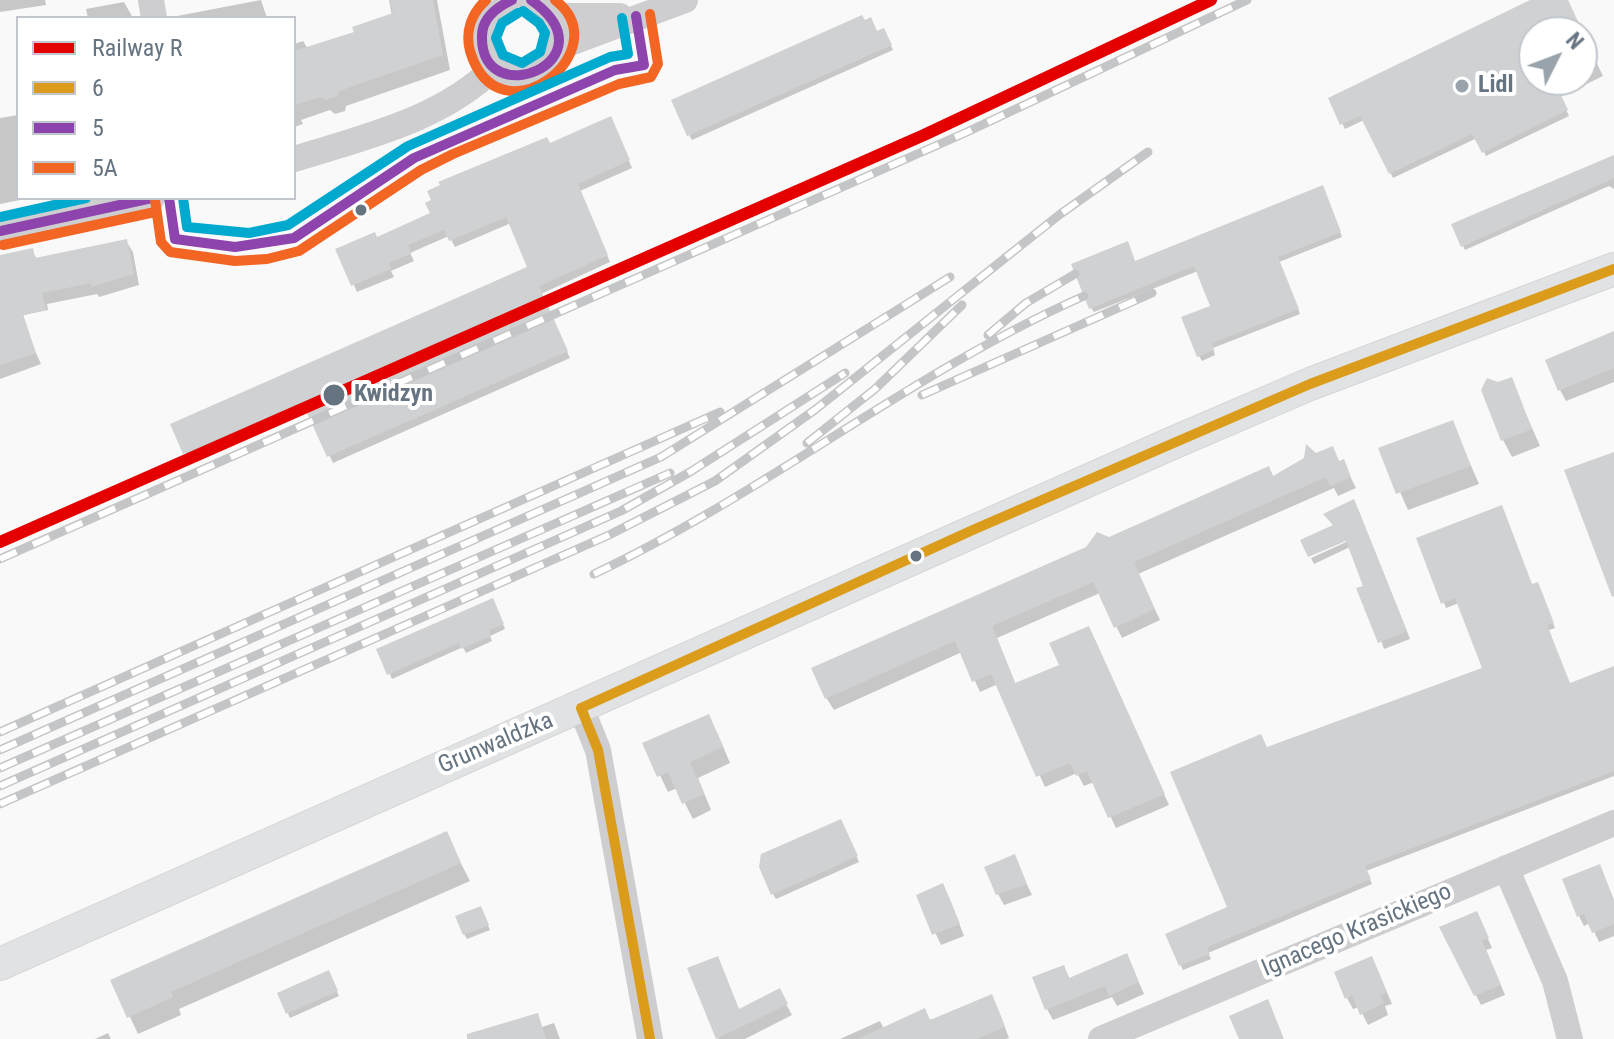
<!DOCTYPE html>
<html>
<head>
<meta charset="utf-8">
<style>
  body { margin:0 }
  #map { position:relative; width:1614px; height:1039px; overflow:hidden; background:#f9f9f9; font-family:"Roboto Condensed",sans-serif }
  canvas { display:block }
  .legend { position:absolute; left:16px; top:16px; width:280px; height:184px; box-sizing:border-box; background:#fff; border:2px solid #c2c7cd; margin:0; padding:10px 14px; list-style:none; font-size:24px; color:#667481 }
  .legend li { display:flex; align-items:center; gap:16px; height:40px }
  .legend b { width:40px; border:2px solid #c2c7cd }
  .north { position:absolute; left:1518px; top:16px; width:80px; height:80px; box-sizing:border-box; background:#fff; border:2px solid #c2c7cd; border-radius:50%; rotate:48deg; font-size:22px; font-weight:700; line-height:32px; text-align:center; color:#667481 }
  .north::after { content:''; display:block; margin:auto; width:28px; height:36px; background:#99a3ab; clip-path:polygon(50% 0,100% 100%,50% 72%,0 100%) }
</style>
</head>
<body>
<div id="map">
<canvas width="1614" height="1039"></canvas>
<ul class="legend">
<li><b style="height:10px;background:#e50000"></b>Railway R</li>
<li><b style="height:10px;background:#da9c1a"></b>6</li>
<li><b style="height:10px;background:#8e44ad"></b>5</li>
<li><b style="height:10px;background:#f26522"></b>5A</li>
</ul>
<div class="north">N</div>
</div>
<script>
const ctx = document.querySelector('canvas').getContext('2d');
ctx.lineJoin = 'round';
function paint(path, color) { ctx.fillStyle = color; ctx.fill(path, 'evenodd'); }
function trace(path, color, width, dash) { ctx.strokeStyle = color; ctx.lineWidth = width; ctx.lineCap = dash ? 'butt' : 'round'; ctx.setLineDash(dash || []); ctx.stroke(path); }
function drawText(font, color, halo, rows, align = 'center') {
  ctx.font = font + ' "Roboto Condensed",sans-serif'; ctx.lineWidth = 8; ctx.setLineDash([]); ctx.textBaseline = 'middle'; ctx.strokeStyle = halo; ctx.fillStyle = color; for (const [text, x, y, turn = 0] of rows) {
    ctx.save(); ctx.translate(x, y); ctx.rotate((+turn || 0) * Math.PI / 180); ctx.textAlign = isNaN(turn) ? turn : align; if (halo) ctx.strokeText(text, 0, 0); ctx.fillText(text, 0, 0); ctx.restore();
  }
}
const shadow = new Path2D(`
  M0,0H45L46,5L0,12Z
  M261,0L267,18H177V16Z
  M389,0H437L450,70L346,106L345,111L335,114L330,110L301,120L303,124L294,127V44L303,41L308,49L357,33L392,16Z
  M1535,0H1566L1582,32H1534V80H1582V33L1603,76L1560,97L1569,116L1486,156L1477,138L1393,178L1364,120L1345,129L1330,99Z
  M124,2L133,18H88L86,9Z
  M883,30L893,50L692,140L689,135Z
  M18,115V198H30L0,204V118Z
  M614,126L632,168L580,191L610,262L541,294L570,358L333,463L307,408L189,460L172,425L530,268L511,223L455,247L449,236L410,253L414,261L391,271L394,277L357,292L338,250L377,239L432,214L550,145Z
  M1614,157V189L1609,186L1465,250L1453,225Z
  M1325,192L1342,237L1279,262L1300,314L1213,348L1215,355L1202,361L1199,356L1212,307L1198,271L1094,312L1091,308L1135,263Z
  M126,241L133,252L139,285L99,297L97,294L47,304L48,310L0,320V262L32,251L37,259Z
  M1614,334V382L1566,401L1560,390Z
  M28,335L41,364L0,379V344Z
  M1511,380L1540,446L1512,457L1503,440L1498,385Z
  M1452,422L1479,484L1408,510L1381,449Z
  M1332,449L1340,463L1343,462L1356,488L1338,496L1334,488L1138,574L1160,620L1122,638L1100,593L997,638L1016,685L1061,666L1094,639L1169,805L1116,828L1094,782L1084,786L1077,773L1045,787L998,684L980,692L962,652L834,710L827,699L814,669L1269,468L1274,478Z
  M1358,509L1410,639L1384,649L1350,547L1314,564L1311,558L1355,538L1334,527L1326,515Z
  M1419,539L1540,589L1555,628L1549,630L1569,685L1614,668V776L1366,871L1372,884L1208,953L1211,959L1183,970L1168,935L1230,908L1266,749L1484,669L1459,603L1446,608Z
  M495,605L505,629L490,636L492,641L466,653L463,647L392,679L379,650Z
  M717,732L730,763L698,778L711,810L693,819L677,788L668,792L645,744Z
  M843,826L859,862L776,899L773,894Z
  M446,834L470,881L179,1009L181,1015L138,1034L113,981Z
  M1014,857L1032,895L1004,905L998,894Z
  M1599,867L1614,900V936L1599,942L1590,923L1584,926L1579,916Z
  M918,896L949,897L964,936L941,945Z
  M483,913L490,930L467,939L464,934Z
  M1481,923L1492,948L1486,950L1505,995L1481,1005L1442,928Z
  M1063,967L1070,979L1132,967L1144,994L1117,1006L1112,997L1053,1020L1047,1009Z
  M690,969L740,1011L779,991L792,1015L745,1039H718Z
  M1377,969L1392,1004L1385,1006L1388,1015L1368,1025L1359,1007L1353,1009L1347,998Z
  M330,978L339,996L290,1018L279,994Z
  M997,1006L1009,1038L1006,1039H840L880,1021L884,1029Z
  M537,1015L542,1027L554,1023L560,1039H469Z
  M108,1033L111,1039H95Z`);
const building = new Path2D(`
  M390,0H433L443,55L339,91L337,96L326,100L321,97L294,105V51L354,32L352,27L393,13Z
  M1530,0H1568L1583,32H1534V80H1554L1568,110L1482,153L1472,134L1389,174L1360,116L1340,125L1328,98Z
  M862,15L865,20L871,17L877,31L884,28L892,45L687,136L671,100Z
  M611,116L630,160L578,184L608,255L539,286L568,351L327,457L302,402L183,454L170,424L527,267L506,217L449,241L444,230L408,245L412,253L389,263L391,269L351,286L335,249L375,232L377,237L430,213L425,203L431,200L427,191L440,185L438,182L547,137L550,143Z
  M1614,155V178L1461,247L1451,224Z
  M1323,185L1341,232L1278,257L1299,309L1212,343L1214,350L1197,357L1181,317L1210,306L1194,266L1089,309L1071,264L1128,241L1135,261Z
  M127,239L134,274L91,287V283L42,293L46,310L23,314L36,353L0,365V255L33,248L35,258Z
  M1614,331V368L1558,391L1545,360Z
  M1512,377L1532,429L1501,441L1481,390L1487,378L1498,382Z
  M1453,420L1471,466L1396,494L1378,448Z
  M1306,444L1316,453L1333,446L1339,461L1344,459L1351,477L1330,486L1326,477L1134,562L1155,609L1114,628L1093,582L992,626L1015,683L1059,665L1049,643L1089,626L1165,794L1108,818L1087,771L1076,776L1070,763L1036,777L991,674L972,682L955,641L825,699L811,668L1086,547L1097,532L1109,537L1269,466L1273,476L1304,458Z
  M1614,452V596L1612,597L1564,470Z
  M1354,499L1407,631L1378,643L1356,588L1363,586L1346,541L1308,557L1300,540L1333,525L1323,514Z
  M1502,505L1532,584L1538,582L1554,623L1547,625L1570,683L1614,666V771L1365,866L1371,879L1207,947L1210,954L1179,966L1165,934L1227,907L1170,772L1261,734L1267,747L1482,668L1455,598L1441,604L1416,538Z
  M493,598L504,624L489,630L491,636L461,649L459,643L387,675L376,649Z
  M709,714L723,747L690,762L704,794L682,804L668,772L657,777L642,743Z
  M841,819L858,856L771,895L759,867L761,854Z
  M447,831L461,863L171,992L173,997L127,1018L110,980Z
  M1015,854L1027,884L996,895L984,867Z
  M1600,864L1614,900V924L1592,933L1584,914L1577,917L1562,879Z
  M943,883L960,924L932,935L916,895Z
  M481,906L489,925L463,935L455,916Z
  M1477,911L1489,938L1482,940L1501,985L1474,996L1439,927Z
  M1127,953L1139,982L1109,996L1105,986L1045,1010L1032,977L1064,965L1069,978Z
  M718,956L739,1009L780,988L788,1004L716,1039L687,968Z
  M1372,956L1387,992L1380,995L1384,1003L1360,1015L1352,995L1345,999L1334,972Z
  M329,970L338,991L286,1014L277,993Z
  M992,994L1005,1027L976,1039H858L925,1008L930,1020Z
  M1268,999L1284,1039H1239L1229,1016Z
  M538,1013L546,1039H467V1034Z`);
const minor = new Path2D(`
  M151,0L154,18
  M512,0C496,7 483,18 482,36C482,46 487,57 493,65C531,108 598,31 531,0
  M554,16H620
  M559,47L685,0
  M294,159C365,137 441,120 495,67
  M0,231L152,198
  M581,708L598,750L650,1039
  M1506,868L1555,981L1570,1039
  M1101,1039L1614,823`);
const major = new Path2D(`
  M0,964L1168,445L1310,384L1614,269`);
const rail = new Path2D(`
  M988,335L1026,303L1075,274
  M922,395L1152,293
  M807,443L875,389L962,305
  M0,559L967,132L1247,0
  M594,574C764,494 912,372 1084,296
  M0,732L720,412
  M0,750L661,457L950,277
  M0,768L670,473
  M0,786L621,511L690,472L845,373
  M0,804L609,535L715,481L816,409L1059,215L1148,152`);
const bus1 = new Path2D(`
  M581,708L975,529L1310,384L1614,269
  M581,708L598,750L650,1039`);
const bus2 = new Path2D(`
  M512,0C497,7 482,18 482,36C480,115 616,60 531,0
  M169,198L175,239L235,247L294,238L414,158L615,70L644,65L636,16
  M0,231L152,198`);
const bus3 = new Path2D(`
  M486,0C471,14 465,32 470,51C498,145 621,51 555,0
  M155,200L161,242L170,252L235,261L267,259L299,251L421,170L453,154L619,84L651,77L658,64L650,14
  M3,245L155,212`);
const bus4 = new Path2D(`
  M518,13L502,23L496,38L503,55L522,63L540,52L545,33L539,23L523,11
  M183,198L187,227L249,233L288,225L408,146L610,57L628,54L622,18
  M0,217L86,198`);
const rail1 = new Path2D(`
  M0,542L924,135L1211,0`);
const markers = [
  [1462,86,8,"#99a3ab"],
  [361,210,7,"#667481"],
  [334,395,12,"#667481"],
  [916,556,7,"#667481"]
];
const poiNames = [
  ["Lidl",1478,86]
];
const stopNames = [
  ["Kwidzyn",354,395]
];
const streetNames = [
  ["Grunwaldzka",496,744,-23],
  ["Ignacego Krasickiego",1357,931,-23]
];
paint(shadow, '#0003');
paint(building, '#d0d1d2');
trace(major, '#d5d6d7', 34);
trace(minor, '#ceced0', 26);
trace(major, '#e1e2e3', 32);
trace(rail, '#c4c5c7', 9);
trace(rail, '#fff', 6, [18]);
trace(bus1, '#da9c1a', 10);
trace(bus2, '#8e44ad', 10);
trace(bus3, '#f26522', 10);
trace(bus4, '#00a9ce', 10);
trace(rail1, '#e50000', 12);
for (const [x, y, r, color] of markers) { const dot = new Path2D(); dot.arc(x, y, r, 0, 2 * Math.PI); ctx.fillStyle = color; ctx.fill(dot); trace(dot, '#fff', 3); }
drawText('bold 24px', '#667481', '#fff', poiNames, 'left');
drawText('bold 24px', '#667481', '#fff', stopNames, 'left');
drawText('24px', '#667481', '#fff', streetNames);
</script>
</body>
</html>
